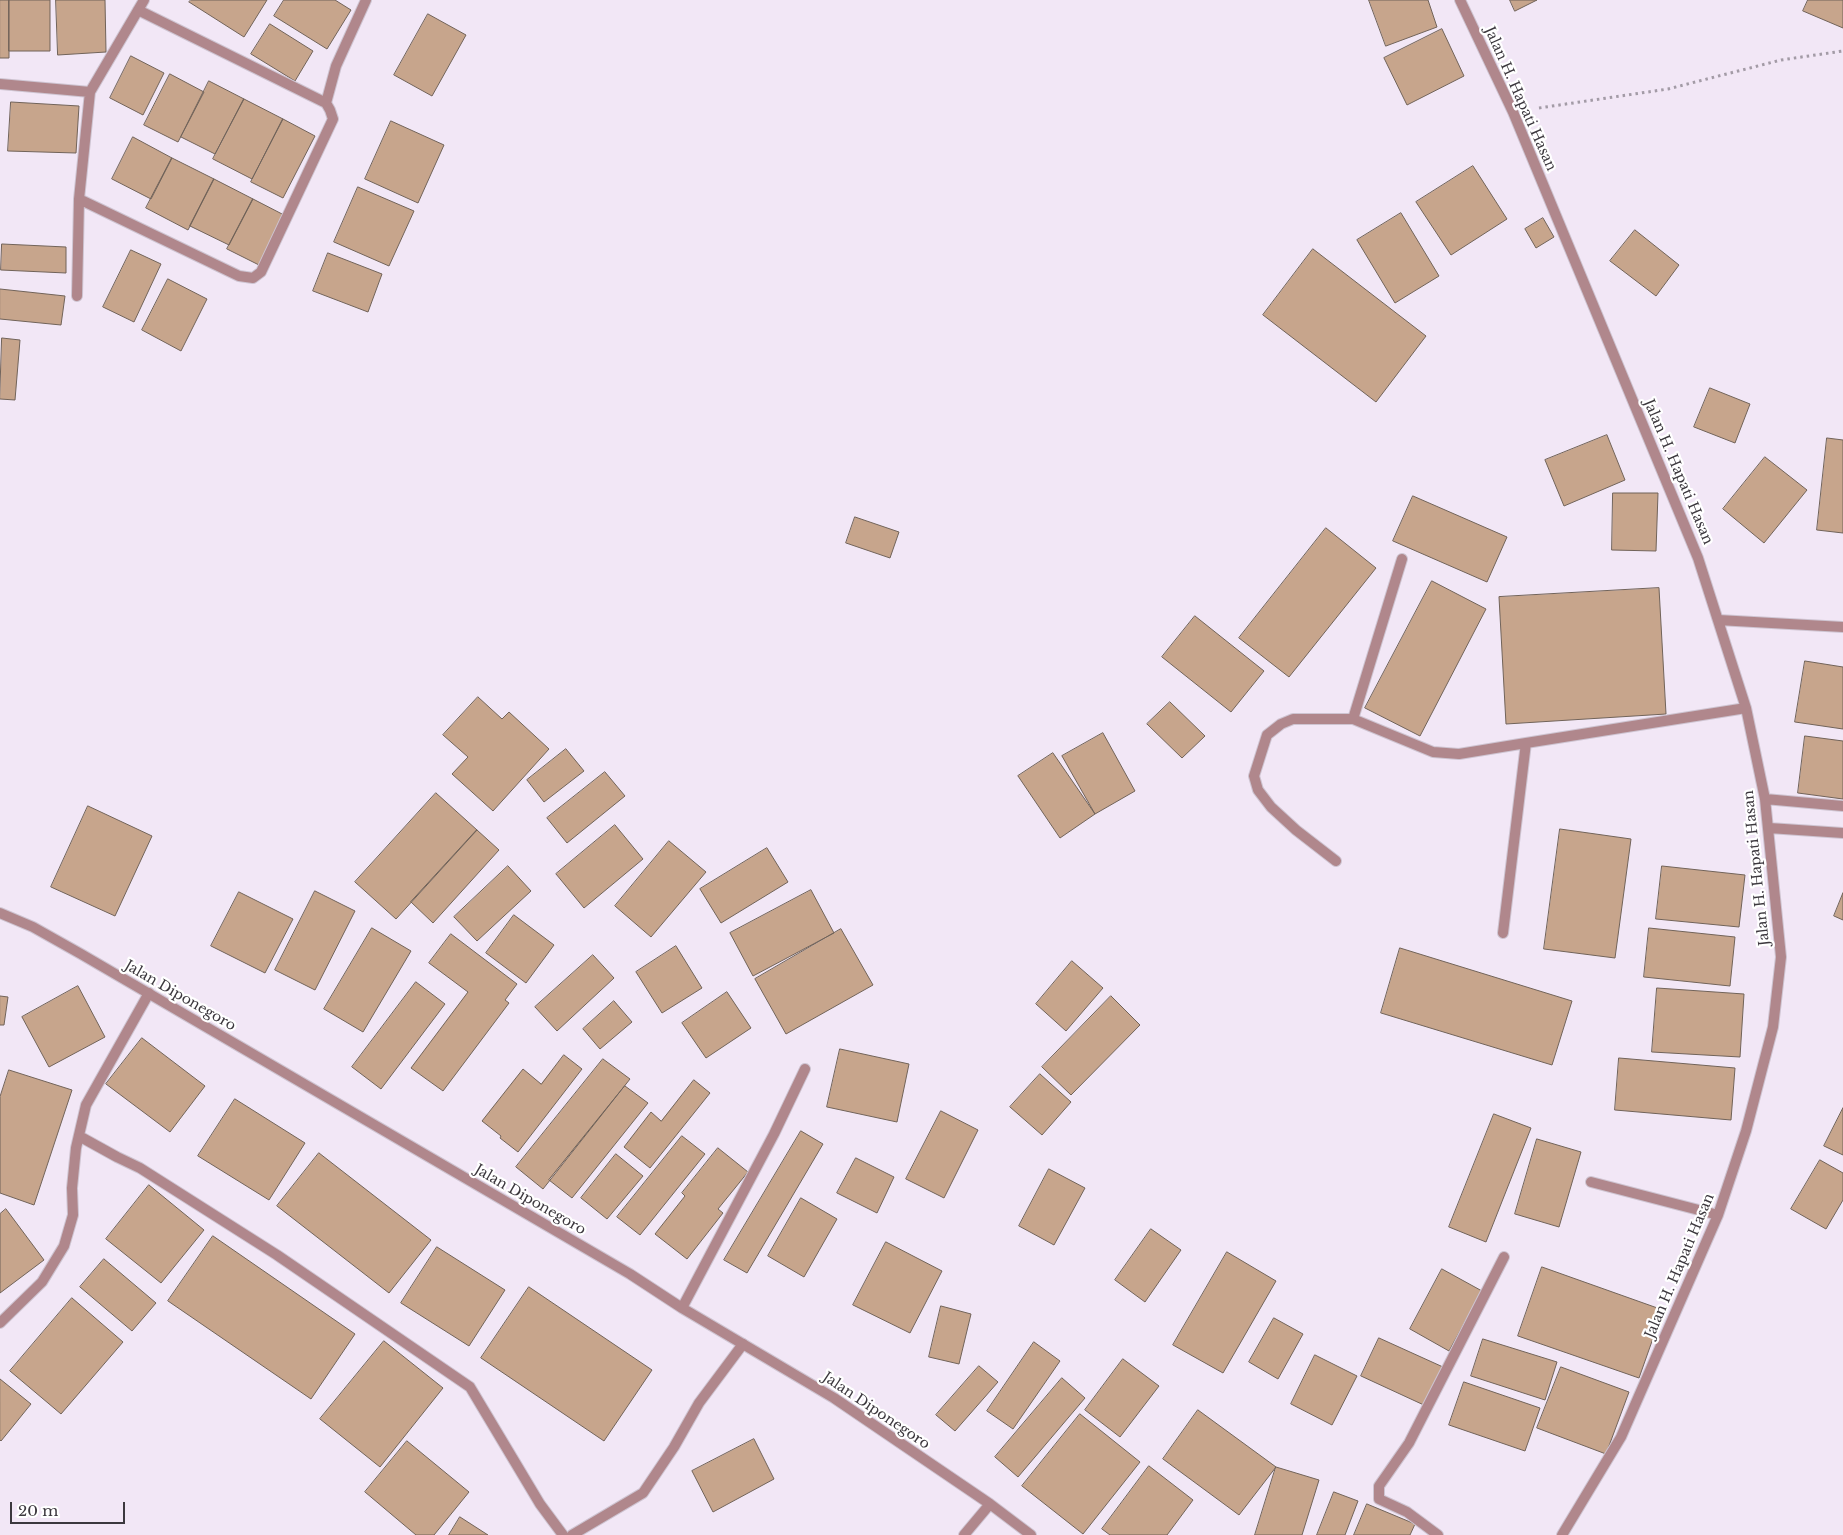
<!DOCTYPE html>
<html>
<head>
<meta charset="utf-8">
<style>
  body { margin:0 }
  #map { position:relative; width:1843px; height:1535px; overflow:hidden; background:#f2e7f6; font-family:"Libre Baskerville",serif }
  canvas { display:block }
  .scale { position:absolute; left:10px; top:1502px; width:115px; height:22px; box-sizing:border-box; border:2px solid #3c383e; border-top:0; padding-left:6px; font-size:15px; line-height:18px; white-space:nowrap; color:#3c383e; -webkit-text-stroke:4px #fff; paint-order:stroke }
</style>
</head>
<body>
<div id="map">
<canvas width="1843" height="1535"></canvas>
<div class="scale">20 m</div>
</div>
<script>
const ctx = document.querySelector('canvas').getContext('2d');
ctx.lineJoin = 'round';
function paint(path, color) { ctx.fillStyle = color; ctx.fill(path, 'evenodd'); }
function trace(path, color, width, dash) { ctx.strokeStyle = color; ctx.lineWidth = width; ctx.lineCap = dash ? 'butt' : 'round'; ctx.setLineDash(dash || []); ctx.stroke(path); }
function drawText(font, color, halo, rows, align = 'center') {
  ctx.font = font + ' "Libre Baskerville",serif'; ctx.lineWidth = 4.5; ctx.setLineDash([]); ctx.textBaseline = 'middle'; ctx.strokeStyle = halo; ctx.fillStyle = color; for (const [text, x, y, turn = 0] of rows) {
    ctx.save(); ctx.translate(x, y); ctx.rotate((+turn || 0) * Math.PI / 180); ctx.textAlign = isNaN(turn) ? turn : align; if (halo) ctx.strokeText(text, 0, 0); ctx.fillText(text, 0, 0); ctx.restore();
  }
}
const building = new Path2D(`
  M0,0H9V58H0Z
  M9,0H50V51H9Z
  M56,0H105L106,52L58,55Z
  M191,0H267L244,37L189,2Z
  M284,0H335L351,10L327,49L274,16Z
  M1369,0H1428L1437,27L1386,46Z
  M1510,0H1537L1515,11Z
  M1808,0H1843V28L1803,11Z
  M428,14L466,35L432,96L394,75Z
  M270,24L313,51L295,81L251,54Z
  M1442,29L1464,76L1407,105L1384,58Z
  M131,56L164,73L143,115L110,98Z
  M170,74L204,92L178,142L144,125Z
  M209,81L244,99L215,154L181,137Z
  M244,99L283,119L252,179L213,159Z
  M11,102L79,106L76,153L8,151Z
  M283,119L315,136L283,198L251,182Z
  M391,121L444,145L418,203L365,179Z
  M133,137L172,158L151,199L112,179Z
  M172,158L214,179L188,230L146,208Z
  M1473,166L1507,219L1451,255L1416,202Z
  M214,179L253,199L229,245L190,226Z
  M358,187L414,211L389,266L334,242Z
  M253,199L284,215L259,265L227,249Z
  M1401,213L1439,276L1395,303L1357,240Z
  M1543,218L1554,237L1536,248L1525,229Z
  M1635,230L1679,265L1656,296L1610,261Z
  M2,244L66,247V273L1,270Z
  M1313,249L1426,336L1376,402L1263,315Z
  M131,250L161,264L134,322L103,307Z
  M328,253L382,274L368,312L313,291Z
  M168,279L207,299L181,351L142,330Z
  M0,289L65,296L61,325L0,319Z
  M2,338L20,340L15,400L0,399Z
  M1710,388L1750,404L1735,443L1694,427Z
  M1607,435L1625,480L1564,506L1545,460Z
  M1827,438L1843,440V533L1817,530Z
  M1765,457L1807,490L1764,543L1723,509Z
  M1613,493H1658L1656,551L1612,550Z
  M1413,496L1507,537L1487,582L1393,541Z
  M855,517L899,532L890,558L846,543Z
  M1326,528L1376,568L1289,677L1239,638Z
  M1432,581L1486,609L1420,736L1365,708Z
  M1659,588L1666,714L1506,724L1499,597Z
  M1195,616L1264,671L1231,712L1162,657Z
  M1805,661L1843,667V729L1795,722Z
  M478,697L502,719L509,712L549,749L493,811L452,774L468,757L443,735Z
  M1170,702L1205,736L1182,758L1147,724Z
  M1103,733L1135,791L1095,814L1062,756Z
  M1805,736L1843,741V799L1798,793Z
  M566,749L584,771L544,802L527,780Z
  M1053,753L1095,814L1060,838L1018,776Z
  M605,772L625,796L567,843L547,818Z
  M436,793L477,830L396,919L355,882Z
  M88,806L152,836L115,916L51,887Z
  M615,825L643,859L584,908L556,874Z
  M1560,829L1631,839L1615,958L1544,949Z
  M477,830L499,850L433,923L411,902Z
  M669,841L706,872L651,937L615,906Z
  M767,848L788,882L721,923L700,889Z
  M508,866L531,891L477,941L454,917Z
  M1662,866L1745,875L1739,927L1656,919Z
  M811,890L834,933L753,976L730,933Z
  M315,891L355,911L315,990L275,970Z
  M239,892L293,919L265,973L211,946Z
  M1843,893V920L1834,916Z
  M514,915L554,945L526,983L486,953Z
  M372,928L411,951L363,1032L324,1009Z
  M1649,928L1735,937L1730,986L1644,977Z
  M841,929L873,985L786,1034L755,979Z
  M451,934L517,984L505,1000L509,1003L443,1091L411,1068L468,992L429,963Z
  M676,946L702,988L662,1013L636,972Z
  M1400,948L1572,1001L1552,1065L1381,1013Z
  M593,955L614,978L557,1031L535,1007Z
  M1072,961L1103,988L1066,1031L1036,1004Z
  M416,982L445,1004L381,1089L352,1067Z
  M78,986L105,1037L49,1067L22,1017Z
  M1657,988L1744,994L1740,1057L1652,1052Z
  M727,992L751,1028L706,1058L682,1023Z
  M0,996L8,997L4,1025H0Z
  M1111,996L1140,1025L1071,1095L1042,1067Z
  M614,1001L632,1022L600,1049L583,1029Z
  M142,1038L205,1086L170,1132L106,1084Z
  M840,1049L909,1064L897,1122L827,1107Z
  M564,1055L582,1069L518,1152L500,1138L501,1136L482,1121L523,1069L541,1084Z
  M1619,1058L1735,1068L1731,1120L1615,1110Z
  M603,1059L630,1079L543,1189L516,1167Z
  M9,1070L72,1090L34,1205L0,1193V1097Z
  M1040,1074L1071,1102L1042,1135L1010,1107Z
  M694,1080L710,1093L650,1168L624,1147L651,1112L661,1121Z
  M625,1086L648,1103L572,1198L549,1180Z
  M235,1099L305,1143L269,1200L198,1156Z
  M1843,1108V1155L1824,1146Z
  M941,1111L978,1130L944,1198L906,1179Z
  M1494,1114L1531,1128L1486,1242L1449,1227Z
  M801,1131L823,1144L747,1273L724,1260Z
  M682,1136L705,1154L640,1235L617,1217Z
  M1537,1139L1581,1152L1559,1227L1515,1214Z
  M718,1148L748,1172L718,1209L723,1213L687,1259L655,1234L685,1196L682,1193Z
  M319,1153L431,1240L389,1293L277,1206Z
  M616,1154L643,1176L607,1219L581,1198Z
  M856,1158L894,1177L877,1213L837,1193Z
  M1820,1160L1843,1173V1200L1826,1229L1791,1209Z
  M1049,1169L1085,1188L1054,1245L1019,1226Z
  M149,1185L204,1230L161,1283L106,1239Z
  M801,1198L837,1219L804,1277L768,1256Z
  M6,1209L44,1260L0,1293V1214Z
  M1151,1229L1181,1250L1145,1302L1115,1280Z
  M213,1236L355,1334L311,1399L168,1301Z
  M886,1242L942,1271L910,1333L853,1305Z
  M437,1247L505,1290L469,1346L401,1303Z
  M1227,1252L1276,1281L1223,1373L1173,1345Z
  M104,1259L156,1303L132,1331L80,1287Z
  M1542,1267L1663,1310L1639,1378L1518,1336Z
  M1442,1269L1482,1291L1449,1351L1410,1329Z
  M529,1287L652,1370L604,1441L481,1358Z
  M72,1298L123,1342L61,1414L10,1371Z
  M941,1306L971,1314L959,1364L929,1357Z
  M1274,1318L1303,1334L1278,1379L1249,1362Z
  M1379,1338L1443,1367L1426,1406L1361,1376Z
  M1483,1339L1557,1362L1545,1400L1471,1376Z
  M384,1341L443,1388L380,1467L320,1419Z
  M1034,1342L1060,1361L1013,1429L987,1411Z
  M1315,1355L1357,1376L1332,1425L1291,1404Z
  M1123,1359L1159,1386L1120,1437L1085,1410Z
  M979,1366L998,1382L955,1431L936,1415Z
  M1561,1367L1629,1392L1606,1454L1537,1428Z
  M1062,1378L1085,1398L1018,1477L995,1457Z
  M0,1379L31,1404L1,1441L0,1440Z
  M1464,1382L1540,1408L1525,1451L1449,1425Z
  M1198,1410L1276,1467L1239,1515L1163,1459Z
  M1080,1414L1140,1462L1083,1534L1022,1486Z
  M754,1439L774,1479L713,1512L692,1471Z
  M407,1441L469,1492L434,1535H416L365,1492Z
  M1149,1466L1193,1500L1167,1535H1110L1102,1529Z
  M1276,1467L1319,1480L1302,1535H1255Z
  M1334,1492L1358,1501L1345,1535H1317Z
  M1367,1504L1415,1524L1410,1535H1354Z
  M460,1517L488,1535H449Z`);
const path = new Path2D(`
  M1539,108L1668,89L1781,60L1843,51`);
const lane = new Path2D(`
  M79,1136L117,1157L140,1168L277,1255L470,1387L540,1504L563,1535
  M0,1323L42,1282L64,1246L73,1215L72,1188L76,1148L86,1105L149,993
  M572,1535L643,1493L674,1447L699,1403L743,1344`);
const street = new Path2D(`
  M1460,0L1513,112L1698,558L1746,708L1765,799L1781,957L1773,1027L1746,1131L1718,1215L1621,1437L1562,1535
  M0,84L90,92L144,0
  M90,92L79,199L239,276L253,278L261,272L333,119L330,110L326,103L138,10
  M326,103L336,66L366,0
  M77,296L79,199
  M1718,620L1843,627
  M1353,719L1402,559
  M1765,799L1843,806
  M1769,828L1843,833
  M1336,861L1296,830L1271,807L1258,790L1254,776L1267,735L1281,724L1293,719H1353L1433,752L1459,754L1526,743
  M0,913L33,927L81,954L630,1274L682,1308L834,1398L990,1504L1031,1535
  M1503,933L1526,743L1746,708
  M1591,1182L1718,1215
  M682,1308L774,1134L805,1069
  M964,1535L990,1504
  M1438,1535L1407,1512L1379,1499V1486L1409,1443L1504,1257`);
const streetNames = [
  ["Jalan H. Hapati Hasan",1520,99,66],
  ["Jalan H. Hapati Hasan",1678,472,67],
  ["Jalan H. Hapati Hasan",1757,868,-96],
  ["Jalan Diponegoro",180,996,30],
  ["Jalan Diponegoro",530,1200,30],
  ["Jalan H. Hapati Hasan",1680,1266,-67],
  ["Jalan Diponegoro",876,1411,34]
];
paint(building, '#c7a58c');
trace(building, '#716359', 1);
trace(lane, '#cec4d1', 12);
trace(street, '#cec4d1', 12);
trace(path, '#a39ba6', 3, [2.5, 4]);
trace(lane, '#b0878c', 10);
trace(street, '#b0878c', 10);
drawText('14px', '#3c383e', '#fff', streetNames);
</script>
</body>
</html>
